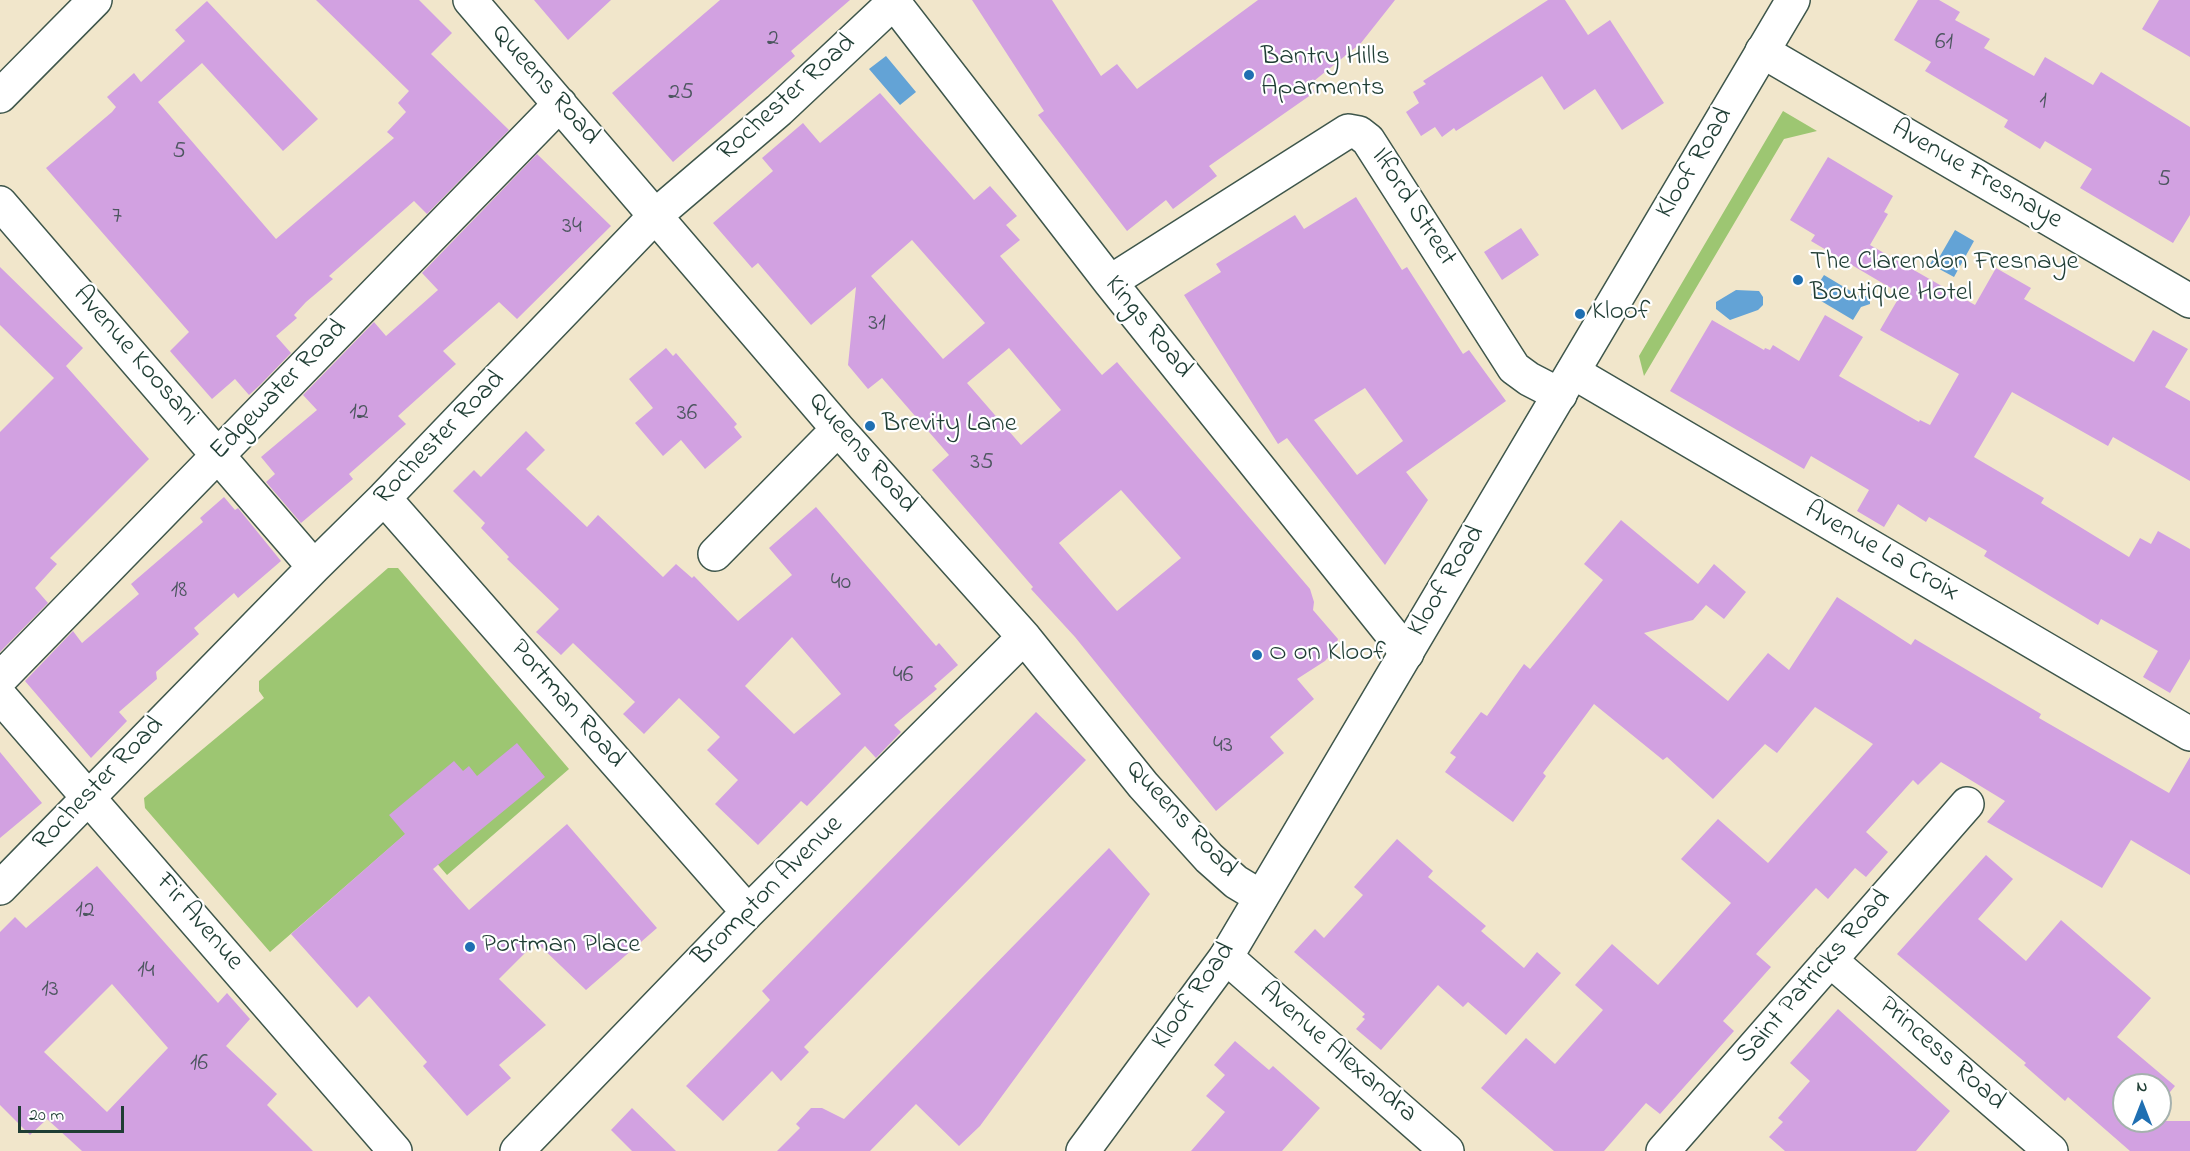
<!DOCTYPE html>
<html>
<head>
<meta charset="utf-8">
<style>
  body { margin:0 }
  #map { position:relative; width:2190px; height:1151px; overflow:hidden; background:#f1e6cb; font-family:"Indie Flower",sans-serif }
  canvas { display:block }
  .north { position:absolute; left:2112px; top:1073px; width:60px; height:60px; box-sizing:border-box; background:#fff; border:2px solid #a5b1ae; border-radius:50%; rotate:0deg; font-size:16px; font-weight:700; line-height:24px; text-align:center; color:#1f3d34 }
  .north::after { content:''; display:block; margin:auto; width:21px; height:27px; background:#1f6fb2; clip-path:polygon(50% 0,100% 100%,50% 72%,0 100%) }
  .scale { position:absolute; left:18px; top:1106px; width:106px; height:27px; box-sizing:border-box; border:3px solid #1f3d34; border-top:0; padding-left:8px; font-size:18px; line-height:21px; white-space:nowrap; color:#1f3d34; -webkit-text-stroke:4px #fff; paint-order:stroke }
</style>
</head>
<body>
<div id="map">
<canvas width="2190" height="1151"></canvas>
<div class="north">N</div>
<div class="scale">20 m</div>
</div>
<script>
const ctx = document.querySelector('canvas').getContext('2d');
ctx.lineJoin = 'round';
function paint(path, color) { ctx.fillStyle = color; ctx.fill(path, 'evenodd'); }
function trace(path, color, width, dash) { ctx.strokeStyle = color; ctx.lineWidth = width; ctx.lineCap = dash ? 'butt' : 'round'; ctx.setLineDash(dash || []); ctx.stroke(path); }
function drawText(font, color, halo, rows, align = 'center') {
  ctx.font = font + ' "Indie Flower",sans-serif'; ctx.lineWidth = 4.5; ctx.setLineDash([]); ctx.textBaseline = 'middle'; ctx.strokeStyle = halo; ctx.fillStyle = color; for (const [text, x, y, turn = 0] of rows) {
    ctx.save(); ctx.translate(x, y); ctx.rotate((+turn || 0) * Math.PI / 180); ctx.textAlign = isNaN(turn) ? turn : align; if (halo) ctx.strokeText(text, 0, 0); ctx.fillText(text, 0, 0); ctx.restore();
  }
}
const green = new Path2D(`
  M1783,111L1817,131L1784,139L1644,376L1639,356Z
  M388,568H398L569,769L447,875L409,831L270,952L145,808L144,798L264,698L259,691V681Z`);
const water = new Path2D(`
  M886,56L916,92L900,105L869,69Z
  M1955,230L1974,241L1954,277L1930,264L1936,254L1940,256Z
  M1824,275L1859,296H1870V304L1861,307L1853,320L1811,295Z
  M1736,290L1759,291L1763,297V305L1758,310L1730,320L1716,309V302Z`);
const building = new Path2D(`
  M316,0H419L452,33L431,54L509,130L427,214L414,201L329,276L333,279L306,302L294,315L297,318L276,336L291,353L260,385L249,395L235,379L212,399L170,351L189,332L46,168L112,112L116,107L107,97L134,73L141,82L185,41L175,30L207,1L318,119L283,151L202,63L158,102L276,239L394,138L387,132L406,112L398,103L409,91Z
  M534,0H611L568,40Z
  M720,0H850L791,51L795,56L673,162L612,93Z
  M972,0H1052L1101,76L1117,64L1137,89L1258,0H1395L1361,43L1309,85L1315,92L1209,166L1217,176L1173,209L1166,200L1127,231L1038,115L1044,111Z
  M1548,0H1565L1588,35L1610,20L1664,103L1622,130L1595,89L1564,110L1542,76L1456,131L1454,128L1442,137L1435,127L1421,136L1406,112L1419,103L1413,92L1426,84L1423,81Z
  M1918,0H1939L1960,12L1955,20L1990,39L1984,48L2034,76L2045,57L2093,85L2101,72L2190,127V215L2173,243L2080,188L2092,169L2045,141L2040,149L2004,127L2008,120L1925,71L1931,62L1894,40Z
  M2159,0H2190V57L2142,29Z
  M880,93L974,200L990,186L1017,216L1006,225L1020,240L1000,256L1102,375L1117,362L1310,589L1314,602L1313,610L1338,639L1334,651L1325,661L1297,679L1314,699L1270,737L1284,753L1216,811L1075,637L1031,589L1033,587L932,470L949,455L882,378L868,389L848,365L856,287L811,325L758,263L752,268L713,223L773,171L762,158L803,123L820,143ZM912,240L985,323L943,359L871,276ZM1009,348L1061,410L1021,445L967,383ZM1121,490L1181,558L1117,611L1059,543Z
  M537,154L611,226L517,319L499,302L443,351L456,364L398,416L406,424L349,474L353,479L301,523L266,482L275,474L261,457L317,410L303,395L374,322L386,336L438,290L422,273Z
  M1828,157L1893,196L1884,212L1888,214L1870,245L1975,305L1996,268L2031,288L2024,299L2134,362L2153,330L2188,349L2165,387L2190,401V481L2113,437L2108,446L2012,392L1974,457L2044,498L2041,503L2129,557L2140,538L2151,544L2158,531L2190,549V659L2170,693L2143,677L2158,651L2101,619L2098,625L1984,556L1987,551L1929,517L1926,522L1898,504L1884,527L1857,511L1869,490L1811,456L1804,469L1670,391L1712,320L1764,350L1765,348L1770,350L1773,345L1799,361L1825,315L1863,337L1839,376L1919,422L1920,420L1930,425L1959,374L1880,330L1901,294L1811,241L1815,235L1790,220Z
  M1356,197L1402,270L1407,267L1463,354L1469,350L1506,401L1406,472L1428,500L1385,565L1287,438L1278,444L1184,295L1221,272L1216,264L1295,215L1304,229ZM1365,388L1403,441L1357,475L1314,420Z
  M1521,228L1539,255L1502,280L1484,252Z
  M0,267L83,348L66,366L149,459L50,558L57,564L35,588L48,603L0,652V432L54,378L0,325Z
  M666,348L673,356L676,353L737,424L734,427L742,437L705,469L681,440L663,456L635,423L653,408L629,379Z
  M526,431L545,450L526,469L587,527L598,515L663,577L676,564L692,578L694,576L738,621L792,575L769,548L816,507L936,646L939,643L958,665L934,686L937,689L894,725L901,732L876,758L865,746L807,806L801,801L758,845L715,804L738,780L707,750L720,737L679,698L644,734L623,714L635,702L573,643L561,655L536,632L559,609L507,559L509,557L481,528L485,523L453,491L474,470L481,477ZM792,637L841,694L794,734L745,686Z
  M224,497L235,510L238,508L281,561L238,598L234,593L194,628L199,634L156,672L157,679L119,712L127,721L91,758L25,681L73,631L82,643L139,594L131,584L203,522L200,518Z
  M1621,520L1698,584L1714,564L1746,592L1724,619L1706,605L1693,620L1644,633L1728,701L1768,653L1789,670L1837,597L1911,645L1915,639L2041,714L2039,718L2169,793L2190,757V875L2131,840L2102,888L1987,822L2005,801L1941,762L1918,785L1913,780L1866,832L1888,852L1866,877L1855,868L1828,899L1816,888L1756,954L1771,967L1723,1021L1734,1031L1660,1114L1646,1103L1604,1151H1554L1481,1088L1526,1038L1555,1064L1603,1010L1575,985L1612,944L1658,985L1731,903L1681,859L1718,819L1768,863L1873,744L1815,707L1777,753L1765,744L1713,799L1667,757L1663,760L1594,704L1543,773L1546,776L1513,822L1445,772L1456,757L1450,753L1481,712L1487,716L1524,664L1530,669L1603,580L1584,564Z
  M1036,712L1086,760L804,1047L809,1052L781,1081L772,1071L723,1121L686,1086L770,1000L762,991Z
  M517,743L545,777L433,869L469,910L567,824L657,928L586,990L536,942L499,979L546,1025L499,1065L511,1078L467,1116L423,1066L427,1062L369,996L357,1008L291,934L405,834L389,815L454,761L463,771L469,766L477,776Z
  M0,752L42,803L0,838Z
  M1397,839L1433,871L1428,877L1486,926L1481,931L1524,968L1537,952L1561,973L1506,1035L1468,1002L1463,1007L1438,985L1381,1050L1356,1029L1365,1019L1362,1017L1365,1014L1294,952L1315,929L1324,938L1363,895L1354,887Z
  M1109,848L1150,894L980,1126L959,1146L916,1104L870,1151H777L800,1128L796,1124L811,1108H822L844,1119Z
  M1986,855L2013,879L1978,919L2026,961L2061,920L2151,998L2117,1037L2175,1086L2160,1104V1085H2124V1121H2190V1151H2130L2068,1097L2065,1101L2024,1065L2026,1063L1897,954Z
  M97,866L218,1003L227,993L250,1019L226,1046L277,1094L267,1105L313,1151H82L47,1119L30,1135L0,1105V932L15,917L26,928ZM112,984L168,1048L107,1112L44,1052Z
  M1838,1009L1950,1111L1916,1151H1785L1769,1137L1783,1122L1778,1118L1810,1081L1790,1063Z
  M1235,1041L1269,1070L1273,1066L1320,1108L1282,1151H1191L1225,1112L1206,1096L1225,1075L1214,1065Z
  M632,1108L676,1151H632L611,1130Z`);
const minor = new Path2D(`
  M470,0L838,429L1024,637L1143,785L1209,858L1236,882L1261,897
  M892,0L1110,282L1407,653
  M1762,51L2190,301
  M0,203L314,567
  M1110,282L1348,131L1359,133L1368,140L1514,368L1529,379L1560,395
  M1573,372L2190,734
  M384,498L748,912
  M715,554L838,429
  M0,679L560,104
  M0,696L395,1151
  M0,888L314,567L384,498L656,215L779,110L894,2
  M1226,957L1447,1151
  M1830,960L2051,1151
  M517,1151L748,912L1024,637
  M1663,1151L1967,804`);
const major = new Path2D(`
  M0,96L95,0
  M1083,1151L1226,957L1793,0`);
const markers = [
  [1249,75,6,"#1f6fb2"],
  [1798,280,6,"#1f6fb2"],
  [1580,314,6,"#1f6fb2"],
  [870,426,6,"#1f6fb2"],
  [1257,655,6,"#1f6fb2"],
  [470,947,6,"#1f6fb2"]
];
const numberNames = [
  ["2",773,40],
  ["61",1944,44],
  ["25",681,94],
  ["1",2043,103],
  ["5",179,153],
  ["5",2164,181],
  ["7",117,218],
  ["34",572,228],
  ["31",877,325],
  ["12",359,414],
  ["36",687,415],
  ["35",982,464],
  ["40",841,584],
  ["18",179,592],
  ["46",903,677],
  ["43",1223,747],
  ["12",85,912],
  ["14",146,972],
  ["13",50,991],
  ["16",199,1065]
];
const poiNames = [
  ["Bantry Hills",1261,59],
  ["Aparments",1261,90],
  ["The Clarendon Fresnaye",1810,264],
  ["Boutique Hotel",1810,295],
  ["Kloof",1592,314],
  ["Brevity Lane",882,426],
  ["O on Kloof",1269,655],
  ["Portman Place",482,947]
];
const streetNames = [
  ["Queens Road",544,86,49],
  ["Rochester Road",788,99,-42],
  ["Kloof Road",1696,164,-59],
  ["Avenue Fresnaye",1976,176,30],
  ["Ilford Street",1412,208,57],
  ["Kings Road",1147,328,51],
  ["Avenue Koosani",134,357,49],
  ["Edgewater Road",280,391,-46],
  ["Rochester Road",441,439,-46],
  ["Queens Road",861,454,49],
  ["Avenue La Croix",1881,553,30],
  ["Kloof Road",1448,582,-59],
  ["Portman Road",566,705,49],
  ["Rochester Road",100,785,-46],
  ["Queens Road",1180,820,47],
  ["Brompton Avenue",769,892,-45],
  ["Fir Avenue",198,923,49],
  ["Saint Patricks Road",1815,978,-49],
  ["Kloof Road",1195,997,-55],
  ["Avenue Alexandra",1337,1054,41],
  ["Princess Road",1941,1055,41]
];
paint(green, '#9dc672');
paint(water, '#63a3d6');
paint(building, '#d2a1e1');
trace(minor, '#3e564b', 36);
trace(major, '#3e564b', 36);
trace(minor, '#fff', 33);
trace(major, '#fff', 33);
for (const [x, y, r, color] of markers) { const dot = new Path2D(); dot.arc(x, y, r, 0, 2 * Math.PI); ctx.fillStyle = color; ctx.fill(dot); trace(dot, '#fff', 2); }
drawText('24px', '#4c565f', null, numberNames);
drawText('27px', '#1f3d34', '#fff', poiNames, 'left');
drawText('27px', '#1f3d34', '#fff', streetNames);
</script>
</body>
</html>
